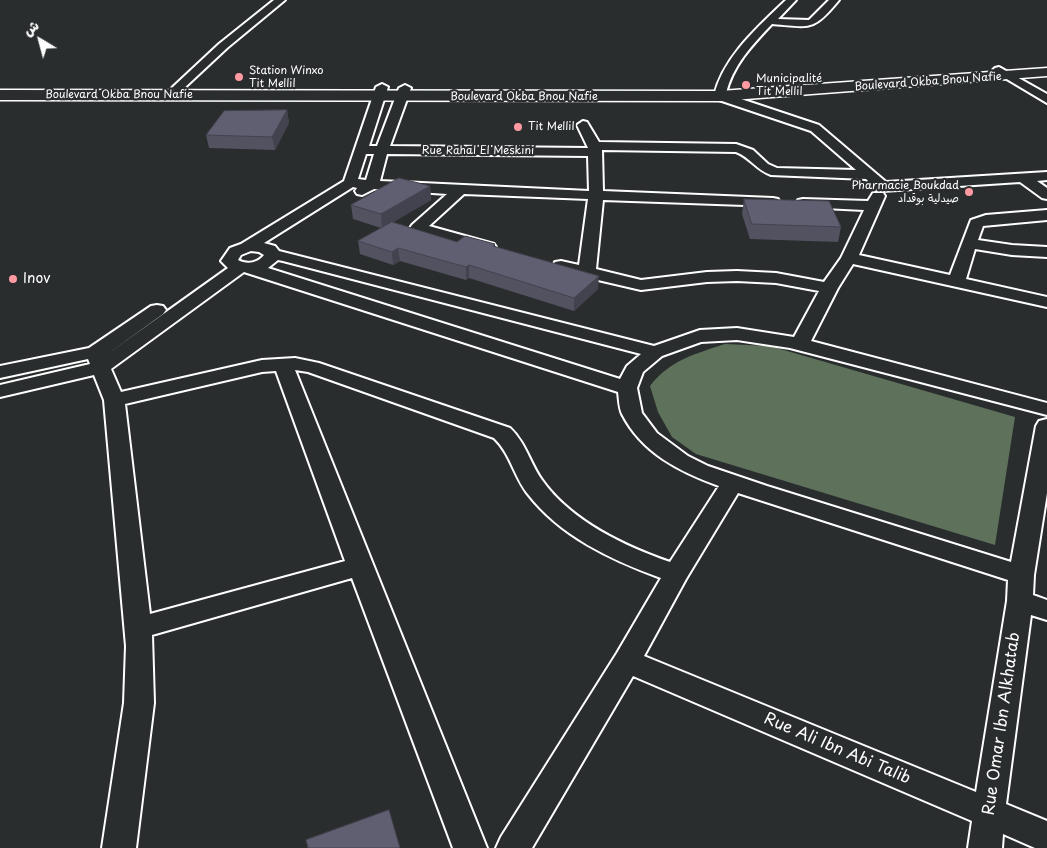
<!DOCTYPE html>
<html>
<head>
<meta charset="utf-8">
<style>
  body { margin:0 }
  #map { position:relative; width:1047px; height:848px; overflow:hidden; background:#2a2d2e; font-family:"Playpen Sans","Playpen Sans Arabic",sans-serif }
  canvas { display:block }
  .north { position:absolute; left:15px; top:15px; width:50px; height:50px; -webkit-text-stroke:4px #2a2d2e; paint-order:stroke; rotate:323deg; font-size:14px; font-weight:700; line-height:20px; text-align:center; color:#fff }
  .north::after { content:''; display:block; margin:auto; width:18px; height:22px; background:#fff; clip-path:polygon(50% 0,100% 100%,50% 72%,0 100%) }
</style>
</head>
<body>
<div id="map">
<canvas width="1047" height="848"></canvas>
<div class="north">ش</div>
</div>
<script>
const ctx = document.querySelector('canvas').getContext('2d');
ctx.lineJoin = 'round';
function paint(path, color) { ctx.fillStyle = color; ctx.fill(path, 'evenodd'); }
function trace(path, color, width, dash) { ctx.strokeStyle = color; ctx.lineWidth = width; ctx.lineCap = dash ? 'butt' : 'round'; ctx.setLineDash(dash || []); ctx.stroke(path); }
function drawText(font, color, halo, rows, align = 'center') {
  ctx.font = font + ' "Playpen Sans","Playpen Sans Arabic",sans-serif'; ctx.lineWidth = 4.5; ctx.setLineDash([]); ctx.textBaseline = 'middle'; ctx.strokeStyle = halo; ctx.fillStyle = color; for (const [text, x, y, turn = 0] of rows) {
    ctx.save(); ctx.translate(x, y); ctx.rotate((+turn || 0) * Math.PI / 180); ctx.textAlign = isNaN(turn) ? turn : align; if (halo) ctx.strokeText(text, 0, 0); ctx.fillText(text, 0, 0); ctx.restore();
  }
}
const green = new Path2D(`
  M725,344L770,346L1015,417L995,545L696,454L672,437L658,412L650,386C670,360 695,354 725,344Z`);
const street = new Path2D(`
  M274,0H285L227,48L182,90H174L172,88L174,86L219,44Z
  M786,0H796L778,19L809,20L829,0H839C813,32 810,27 772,24C753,44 732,66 726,94L819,125L886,182L1047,172V180L1037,181L1047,188V199L1042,198L1020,182L883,191L878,190L866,179L771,175C756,170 750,157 736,152L602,150L603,191L773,198L778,199L780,202L778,205L773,206L603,200L596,269L641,280L707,272L737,271L776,273L824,282L841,258L864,210L803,207L798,206L796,203L798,200L803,199L868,201L873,193H883L885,196L859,255L950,275L971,220L986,215L1047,210V220L983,226L978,240L1012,245L1047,247V257L1012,255L975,249L966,279L1047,297V307L853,264L838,288L811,341L1047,403V415L790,348L737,340L701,342L662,356L643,372L637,388L642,413L657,433L688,456L708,466L767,486L1011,562L1036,426L1039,421L1047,419V493L1034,575L1033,595L1047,600V620L1031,615L1006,804L1047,821V848H1035L1003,834L1002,848H968L972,821L633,676L532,848H496L501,837L617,653L661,578C611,560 560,536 527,493C514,476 510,453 494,438L308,372L295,370L487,848H453L352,578L152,635L154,703L136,848H102L124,703L126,646L104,400L94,375L0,397V385L90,364L88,359L0,378V366L89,348L151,306L157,305L163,306L166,310L163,314L106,355L228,268L221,261L230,248L241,244L344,181L376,87L382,84L388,87L369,146H377L399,88L405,85L411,88L390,146L588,148L577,125L583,121L587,122L599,142L736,144L753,150L768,164L777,168L856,170L811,131L716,99L714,96C723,57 758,27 786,0ZM366,154H374L366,180L358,179ZM387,154L588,156L589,191L380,181ZM353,187L357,188L355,191L357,194L362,195L374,189L447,194L412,225L410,228L412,231L488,252L494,250L496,247L494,244L429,226L464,194L588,199L579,265L561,261L555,262L553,266L555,270L641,290L707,282L737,281L776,283L819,291L794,337L737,328L700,330L654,346L279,251L275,246L264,243ZM251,251L259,252L264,255C258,263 247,265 238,260L241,255ZM278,260L283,261L641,354L627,366L620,379L268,268ZM244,272L618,392C619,399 619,408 622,414C642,453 680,472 719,486L670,562C624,546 571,521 542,480C530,463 526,443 510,428L319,363L295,358L262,360L121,392L111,369ZM276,371L345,561L150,614L125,404L262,372ZM738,493L1008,580L1007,601L976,792L644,656L686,579Z
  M999,67L1047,94V103L995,72L993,70L995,68Z`);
const secondary = new Path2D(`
  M1047,68V76L720,101L0,100V90L720,91Z`);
const wall = new Path2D(`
  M287,110L289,123L275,150L209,148L206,135Z
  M430,186L431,200L393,222L457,242L496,247L598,289L574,311L469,278L466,280L400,261L393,265L360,254L358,241L381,228L353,219L351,205Z
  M744,199L841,227L838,242L750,239L742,214Z`);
const shadedWall = new Path2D(`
  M287,110L289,123L275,150L272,137Z
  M430,186L431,200L382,229L381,214Z
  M398,248L400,261L393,265L392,252Z
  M469,265V278L466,280V267Z
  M599,276L598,289L574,311V298Z`);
const building = new Path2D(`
  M287,110L272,137L206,135L224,111Z
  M399,178L430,186L381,214L351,205Z
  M744,199L829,201L841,227L752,224Z
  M392,222L457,242L465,236L495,244L493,246L599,276L574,298L469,265L466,267L398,248L392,252L358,241Z
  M389,810L400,848H308L306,840Z`);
const markers = [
  [239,77,5,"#ff9aa2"],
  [746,85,5,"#ff9aa2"],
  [518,127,5,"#ff9aa2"],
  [969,192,5,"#ff9aa2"],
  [13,279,5,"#ff9aa2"]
];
const farPoinames = [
  ["Station Winxo",249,71],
  ["Tit Mellil",249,84],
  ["Municipalité",756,79],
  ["Tit Mellil",756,92],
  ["Tit Mellil",528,127],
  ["Pharmacie Boukdad",959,186,"right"],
  ["صيدلية بوقداد",959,199,"right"]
];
const farStreetnames = [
  ["Boulevard Okba Bnou Nafie",928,82,-4],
  ["Boulevard Okba Bnou Nafie",119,95],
  ["Boulevard Okba Bnou Nafie",524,97],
  ["Rue Rahal El Meskini",478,151]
];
const poiNames = [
  ["Inov",23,279]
];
const nearStreetnames = [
  ["Rue Omar Ibn Alkhatab",1002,724,-82],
  ["Rue Ali Ibn Abi Talib",837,749,23]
];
paint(green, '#5d715b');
trace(street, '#fff', 4);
trace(secondary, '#fff', 3);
paint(street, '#2a2d2e');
paint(secondary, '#2a2d2e');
paint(wall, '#535261');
paint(shadedWall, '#43424f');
paint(building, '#605f71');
trace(building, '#43424f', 1);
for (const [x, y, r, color] of markers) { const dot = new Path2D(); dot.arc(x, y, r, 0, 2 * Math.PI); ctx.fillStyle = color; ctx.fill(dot); trace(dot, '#2a2d2e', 2); }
drawText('11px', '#fff', '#2a2d2e', farPoinames, 'left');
drawText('11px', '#fff', '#2a2d2e', farStreetnames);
drawText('14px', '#fff', '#2a2d2e', poiNames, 'left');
drawText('16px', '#fff', '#2a2d2e', nearStreetnames);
</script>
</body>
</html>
